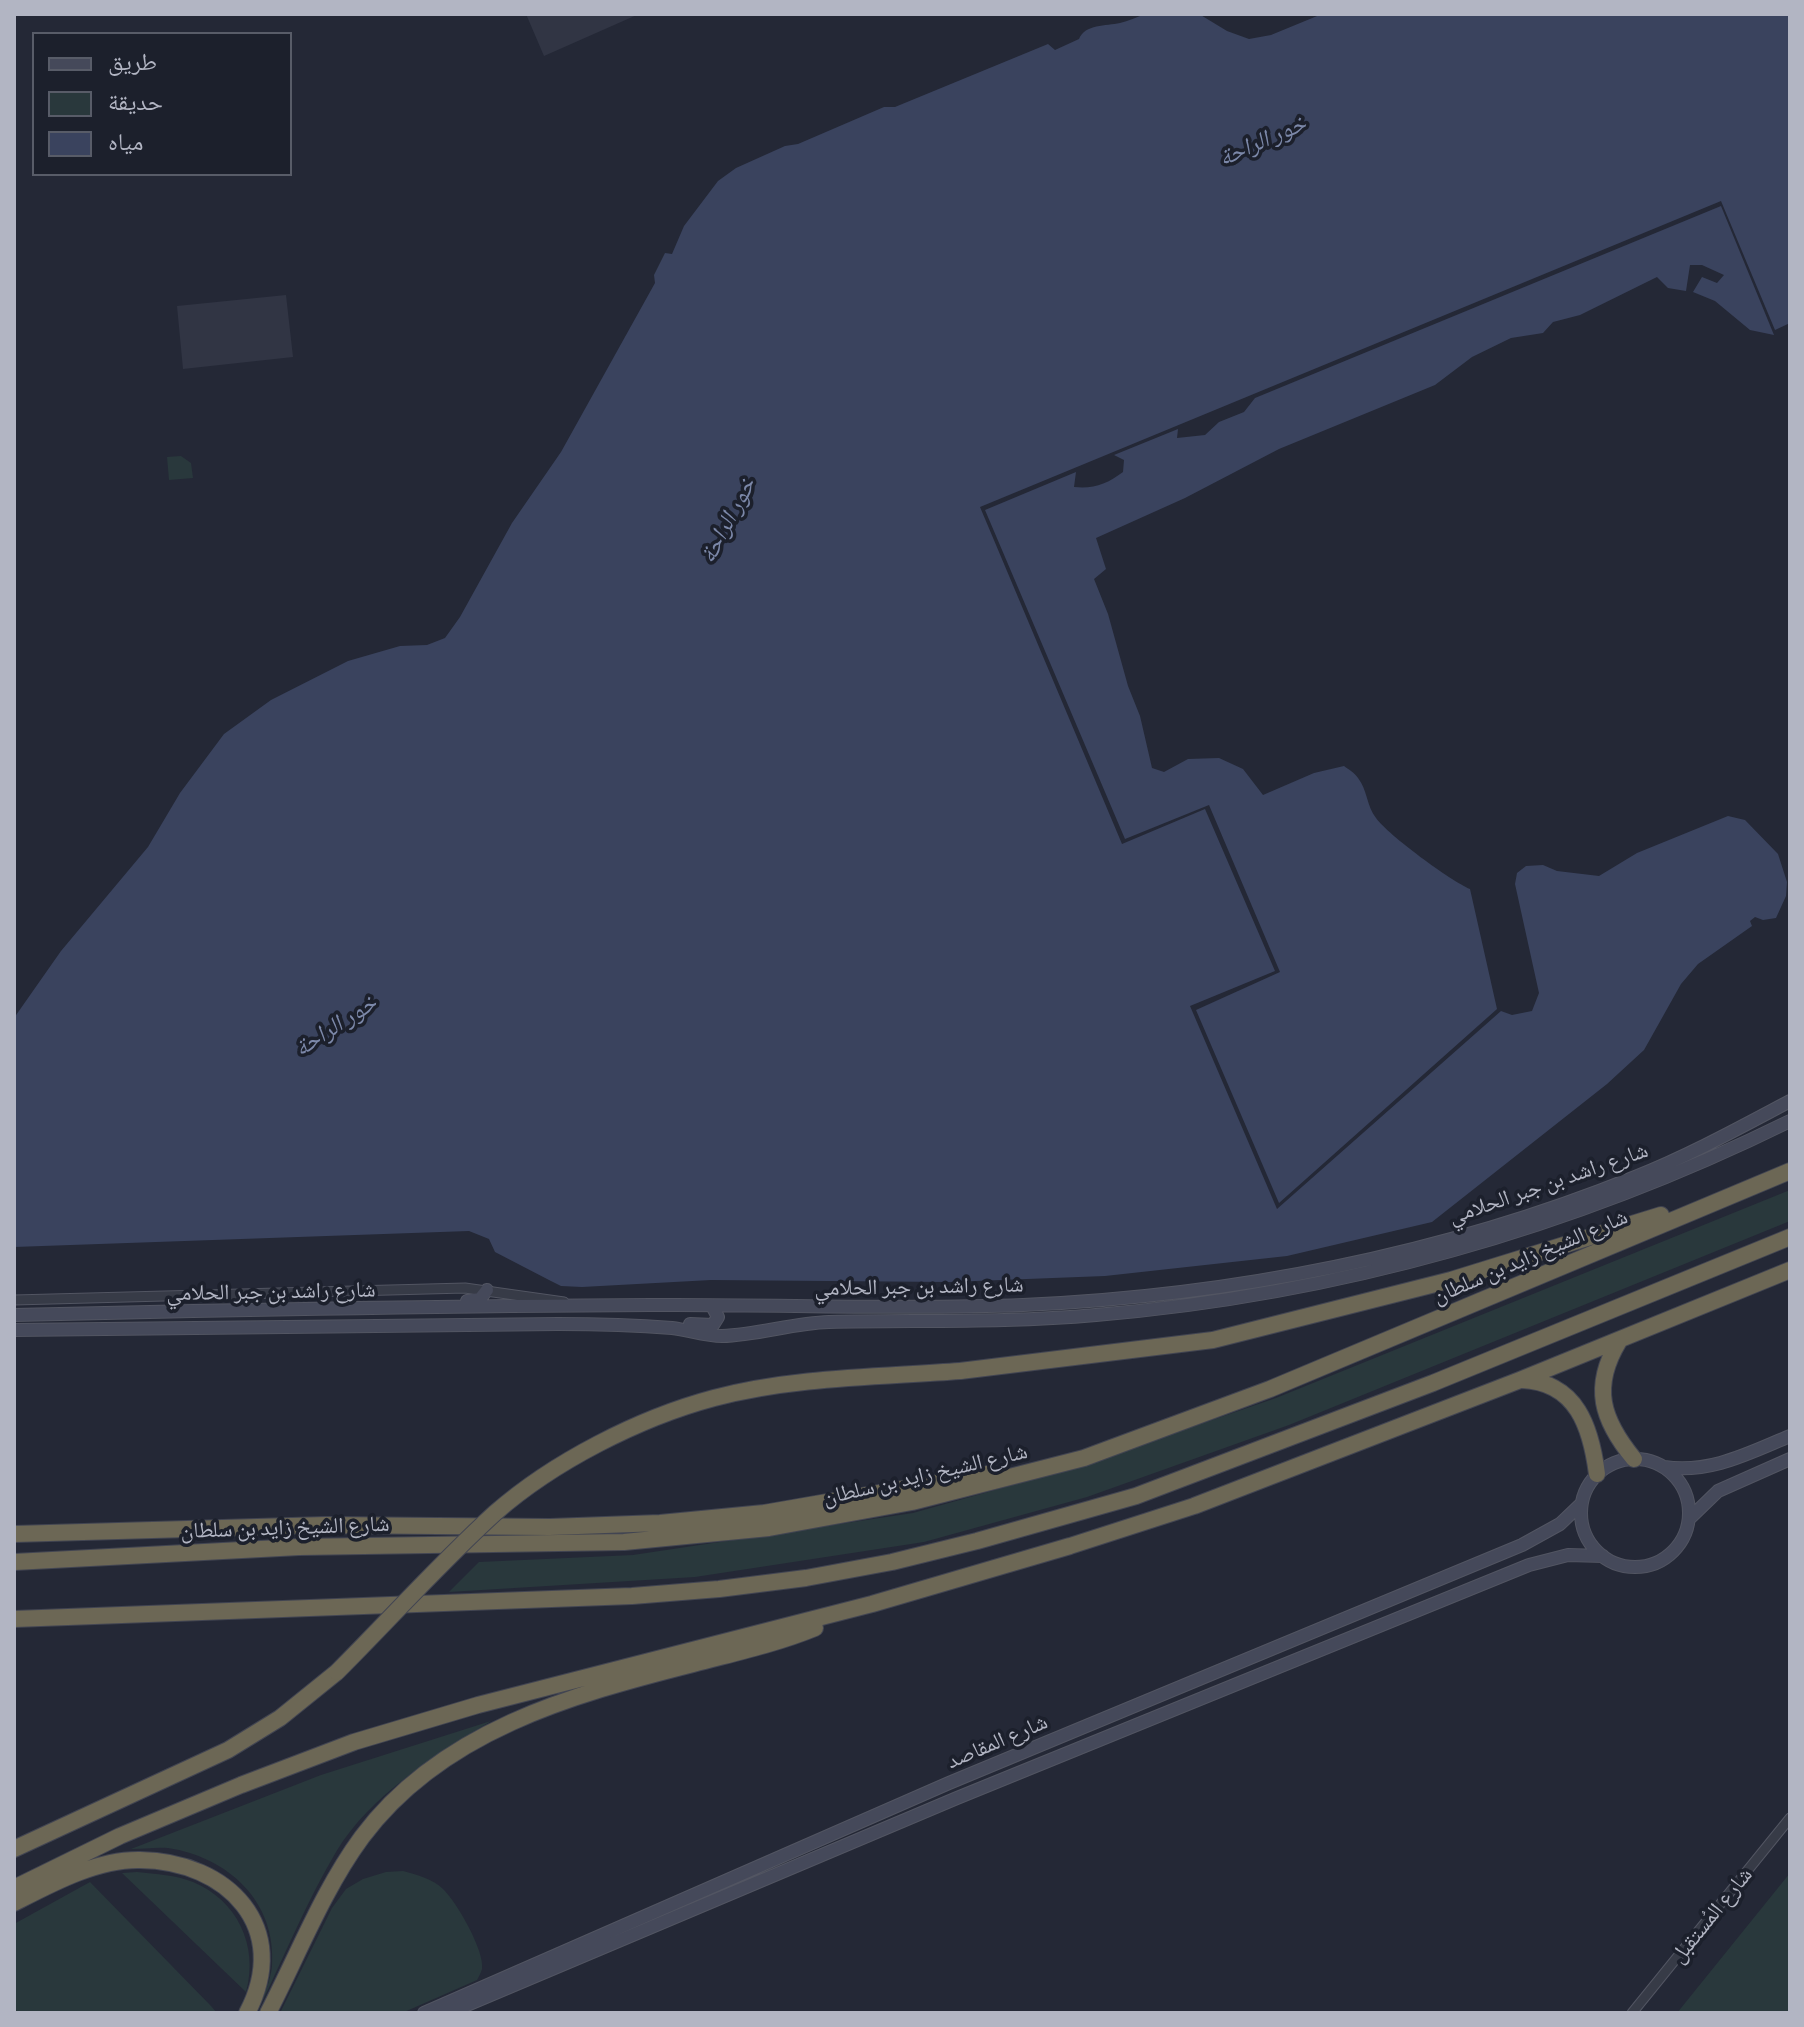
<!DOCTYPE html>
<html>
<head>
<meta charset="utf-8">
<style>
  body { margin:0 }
  #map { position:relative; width:1804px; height:2027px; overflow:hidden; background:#242836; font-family:Barlow,"Noto Naskh Arabic",sans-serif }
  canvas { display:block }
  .frame { position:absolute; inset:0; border:16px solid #b2b5c3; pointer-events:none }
  .legend { position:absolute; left:32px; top:32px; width:260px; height:144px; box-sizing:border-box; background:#1c202c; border:2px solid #585c68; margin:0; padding:10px 14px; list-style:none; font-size:24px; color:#b2b5c3 }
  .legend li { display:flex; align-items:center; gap:16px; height:40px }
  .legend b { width:40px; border:2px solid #585c68 }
</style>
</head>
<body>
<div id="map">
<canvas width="1804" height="2027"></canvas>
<div class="frame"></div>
<ul class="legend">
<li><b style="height:10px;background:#45495a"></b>طريق</li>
<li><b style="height:22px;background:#29383c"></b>حديقة</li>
<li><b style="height:22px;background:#3a435e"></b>مياه</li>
</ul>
</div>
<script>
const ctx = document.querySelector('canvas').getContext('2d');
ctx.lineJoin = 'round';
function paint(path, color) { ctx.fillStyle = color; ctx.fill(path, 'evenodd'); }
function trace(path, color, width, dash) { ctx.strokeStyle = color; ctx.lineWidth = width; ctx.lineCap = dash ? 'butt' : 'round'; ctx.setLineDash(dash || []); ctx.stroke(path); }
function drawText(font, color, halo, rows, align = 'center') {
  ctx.font = font + ' Barlow,"Noto Naskh Arabic",sans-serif'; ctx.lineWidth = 7; ctx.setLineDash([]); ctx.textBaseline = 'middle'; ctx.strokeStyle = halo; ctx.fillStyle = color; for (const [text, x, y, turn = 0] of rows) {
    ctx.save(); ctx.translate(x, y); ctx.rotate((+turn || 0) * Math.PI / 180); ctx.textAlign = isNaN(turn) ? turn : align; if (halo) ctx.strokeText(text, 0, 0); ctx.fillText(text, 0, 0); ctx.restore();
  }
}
const airport = new Path2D(`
  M526,14H639L544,56Z
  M286,295L293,357L183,369L177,306Z`);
const green = new Path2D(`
  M181,456L191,463L193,478L169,480L167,457Z
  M1790,1190V1221L1289,1425L1087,1497L924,1542L695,1577L449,1592L479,1562L633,1555L913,1513L1070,1469L1276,1398Z
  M491,1721C435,1756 371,1794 336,1852C308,1899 286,1952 262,2002C266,1990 271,1977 272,1966C277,1902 228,1857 168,1848C156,1847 143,1849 131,1849L321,1775Z
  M403,1871C417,1875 433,1879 443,1889C456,1901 485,1951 482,1969C481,1973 479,1976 477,1980L402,2013H280L332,1908L346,1889L363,1879L386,1872Z
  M137,1872C156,1874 176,1875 193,1882C237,1900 259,1946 246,1992L122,1873Z
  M1790,1873V2013H1677Z
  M90,1882L211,2006L217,2013H14V1924Z`);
const water = new Path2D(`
  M1145,14H1199L1227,31L1249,39L1271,35L1322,14H1790V323L1775,330L1721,201L980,507L1122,844L1205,809L1275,971L1190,1006L1277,1209L1501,1011L1512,1015L1532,1011L1539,993L1515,884L1517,873L1526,866L1543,865L1557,871L1599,876L1637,853L1728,816L1745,820L1778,854L1787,882L1786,896L1776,918L1763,920L1755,917L1750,921L1752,926L1698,964L1681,984L1644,1050L1607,1084L1432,1222L1287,1256L1105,1276L949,1282L711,1280L582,1287L561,1286L549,1280L495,1252L489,1239L469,1231L14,1247V1018L61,951L148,847L180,793L224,734L271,700L348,661L400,646L427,645L445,638L460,617L512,523L561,452L655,283L654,275L665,253L672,254L684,226L718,181L736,168L785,146L798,144L884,107H895L1048,44L1055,50L1079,39C1085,24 1106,26 1120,23C1128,21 1137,17 1145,14Z
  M1721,206L1774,335L1750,330L1715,301L1693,292L1702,277L1717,283L1724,275L1702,265H1690L1686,291L1668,288L1657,277L1580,315L1553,322L1543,333L1511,338L1472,357L1435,385L1279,449L1185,498L1096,538L1106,569L1094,579L1108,614L1128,686L1140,716L1152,768L1164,772L1188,759L1219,758L1243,769L1263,795L1314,773L1344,766C1348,769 1355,773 1358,778C1367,789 1367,807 1376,818C1388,835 1451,881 1470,889L1497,1009L1279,1203L1196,1010L1280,972L1209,805L1125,839L985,510L1076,472L1074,487C1094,489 1107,484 1123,472L1124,460L1114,455L1178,429L1177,438L1205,435L1219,422L1244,412L1255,398Z`);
const street = new Path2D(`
  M14,1300L465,1288L564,1302
  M1632,2013L1790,1818`);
const secondary = new Path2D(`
  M467,1301L480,1299L487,1290
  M14,1315C226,1310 438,1306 651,1305C775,1304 899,1310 1023,1305C1231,1296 1442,1255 1635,1177C1688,1156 1739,1128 1790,1101
  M690,1324L713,1325L718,1317L712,1306
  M14,1330L558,1324C596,1324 634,1325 672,1328C689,1330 705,1336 722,1336C758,1335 793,1323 829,1322C918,1320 1007,1323 1096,1315C1337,1295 1573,1228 1790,1121
  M1581 1513a54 54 0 1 1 108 0a54 54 0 1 1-108 0Z
  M1664,1467C1710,1474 1749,1453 1790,1436
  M1689,1519L1718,1491L1790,1459
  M424,2013L949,1783L1522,1545L1560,1524L1582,1503
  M448,2013L957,1798L1529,1565L1568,1555L1603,1556`);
const highway = new Path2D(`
  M1619,1341C1591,1387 1602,1420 1634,1459
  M960,1371L1213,1340L1451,1280L1661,1215
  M1522,1380C1577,1382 1591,1428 1597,1474
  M14,1534L326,1525L550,1527L660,1523L764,1513L988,1474
  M14,1562L299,1547L624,1542L769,1528L912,1502L1084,1458L1270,1389L1790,1171
  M14,1619L632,1596L719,1589L806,1578L892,1562L977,1541L1136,1496L1433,1383L1790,1237
  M14,1849L228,1750L280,1718L337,1672
  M14,1888L120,1836L241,1785L354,1742L478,1705L872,1604L1070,1546L1194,1506L1520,1380L1790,1270
  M14,1903C51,1884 97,1859 140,1860C228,1861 292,1928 247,2013
  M268,2013C298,1955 323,1890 362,1837C441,1731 571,1695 693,1664C734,1653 776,1644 815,1628`);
const highwayBridge = new Path2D(`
  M337,1672C390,1619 440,1563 495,1513C553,1462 639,1418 714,1398C793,1377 879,1377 960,1371`);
const streetNames = [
  ["شارع راشد بن جبر الحلامي",1548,1183,-19],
  ["شارع الشيخ زايد بن سلطان",1530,1256,-23],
  ["شارع راشد بن جبر الحلامي",919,1286,-1],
  ["شارع راشد بن جبر الحلامي",271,1291,-1],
  ["شارع الشيخ زايد بن سلطان",925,1474,-13],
  ["شارع الشيخ زايد بن سلطان",285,1527,-2],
  ["شارع المقاصد",997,1741,-23],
  ["شارع المُستقبل",1711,1915,-51]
];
const waterNames = [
  ["خور الراحة",1262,140,-24],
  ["خور الراحة",727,520,-62],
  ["خور الراحة",335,1025,-33]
];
paint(airport, '#313544');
paint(green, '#29383c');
paint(water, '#3a435e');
trace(street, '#525562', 11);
trace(secondary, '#525562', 14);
trace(highway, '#424552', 18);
trace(street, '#373b47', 9);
trace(secondary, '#45495a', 12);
trace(highway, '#6c6755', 16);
trace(highwayBridge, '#424552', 18, []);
trace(highwayBridge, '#6c6755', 16);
drawText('22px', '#b2b5c3', '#1c202c', streetNames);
drawText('italic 24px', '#7c88a9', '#1c202c', waterNames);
</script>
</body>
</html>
